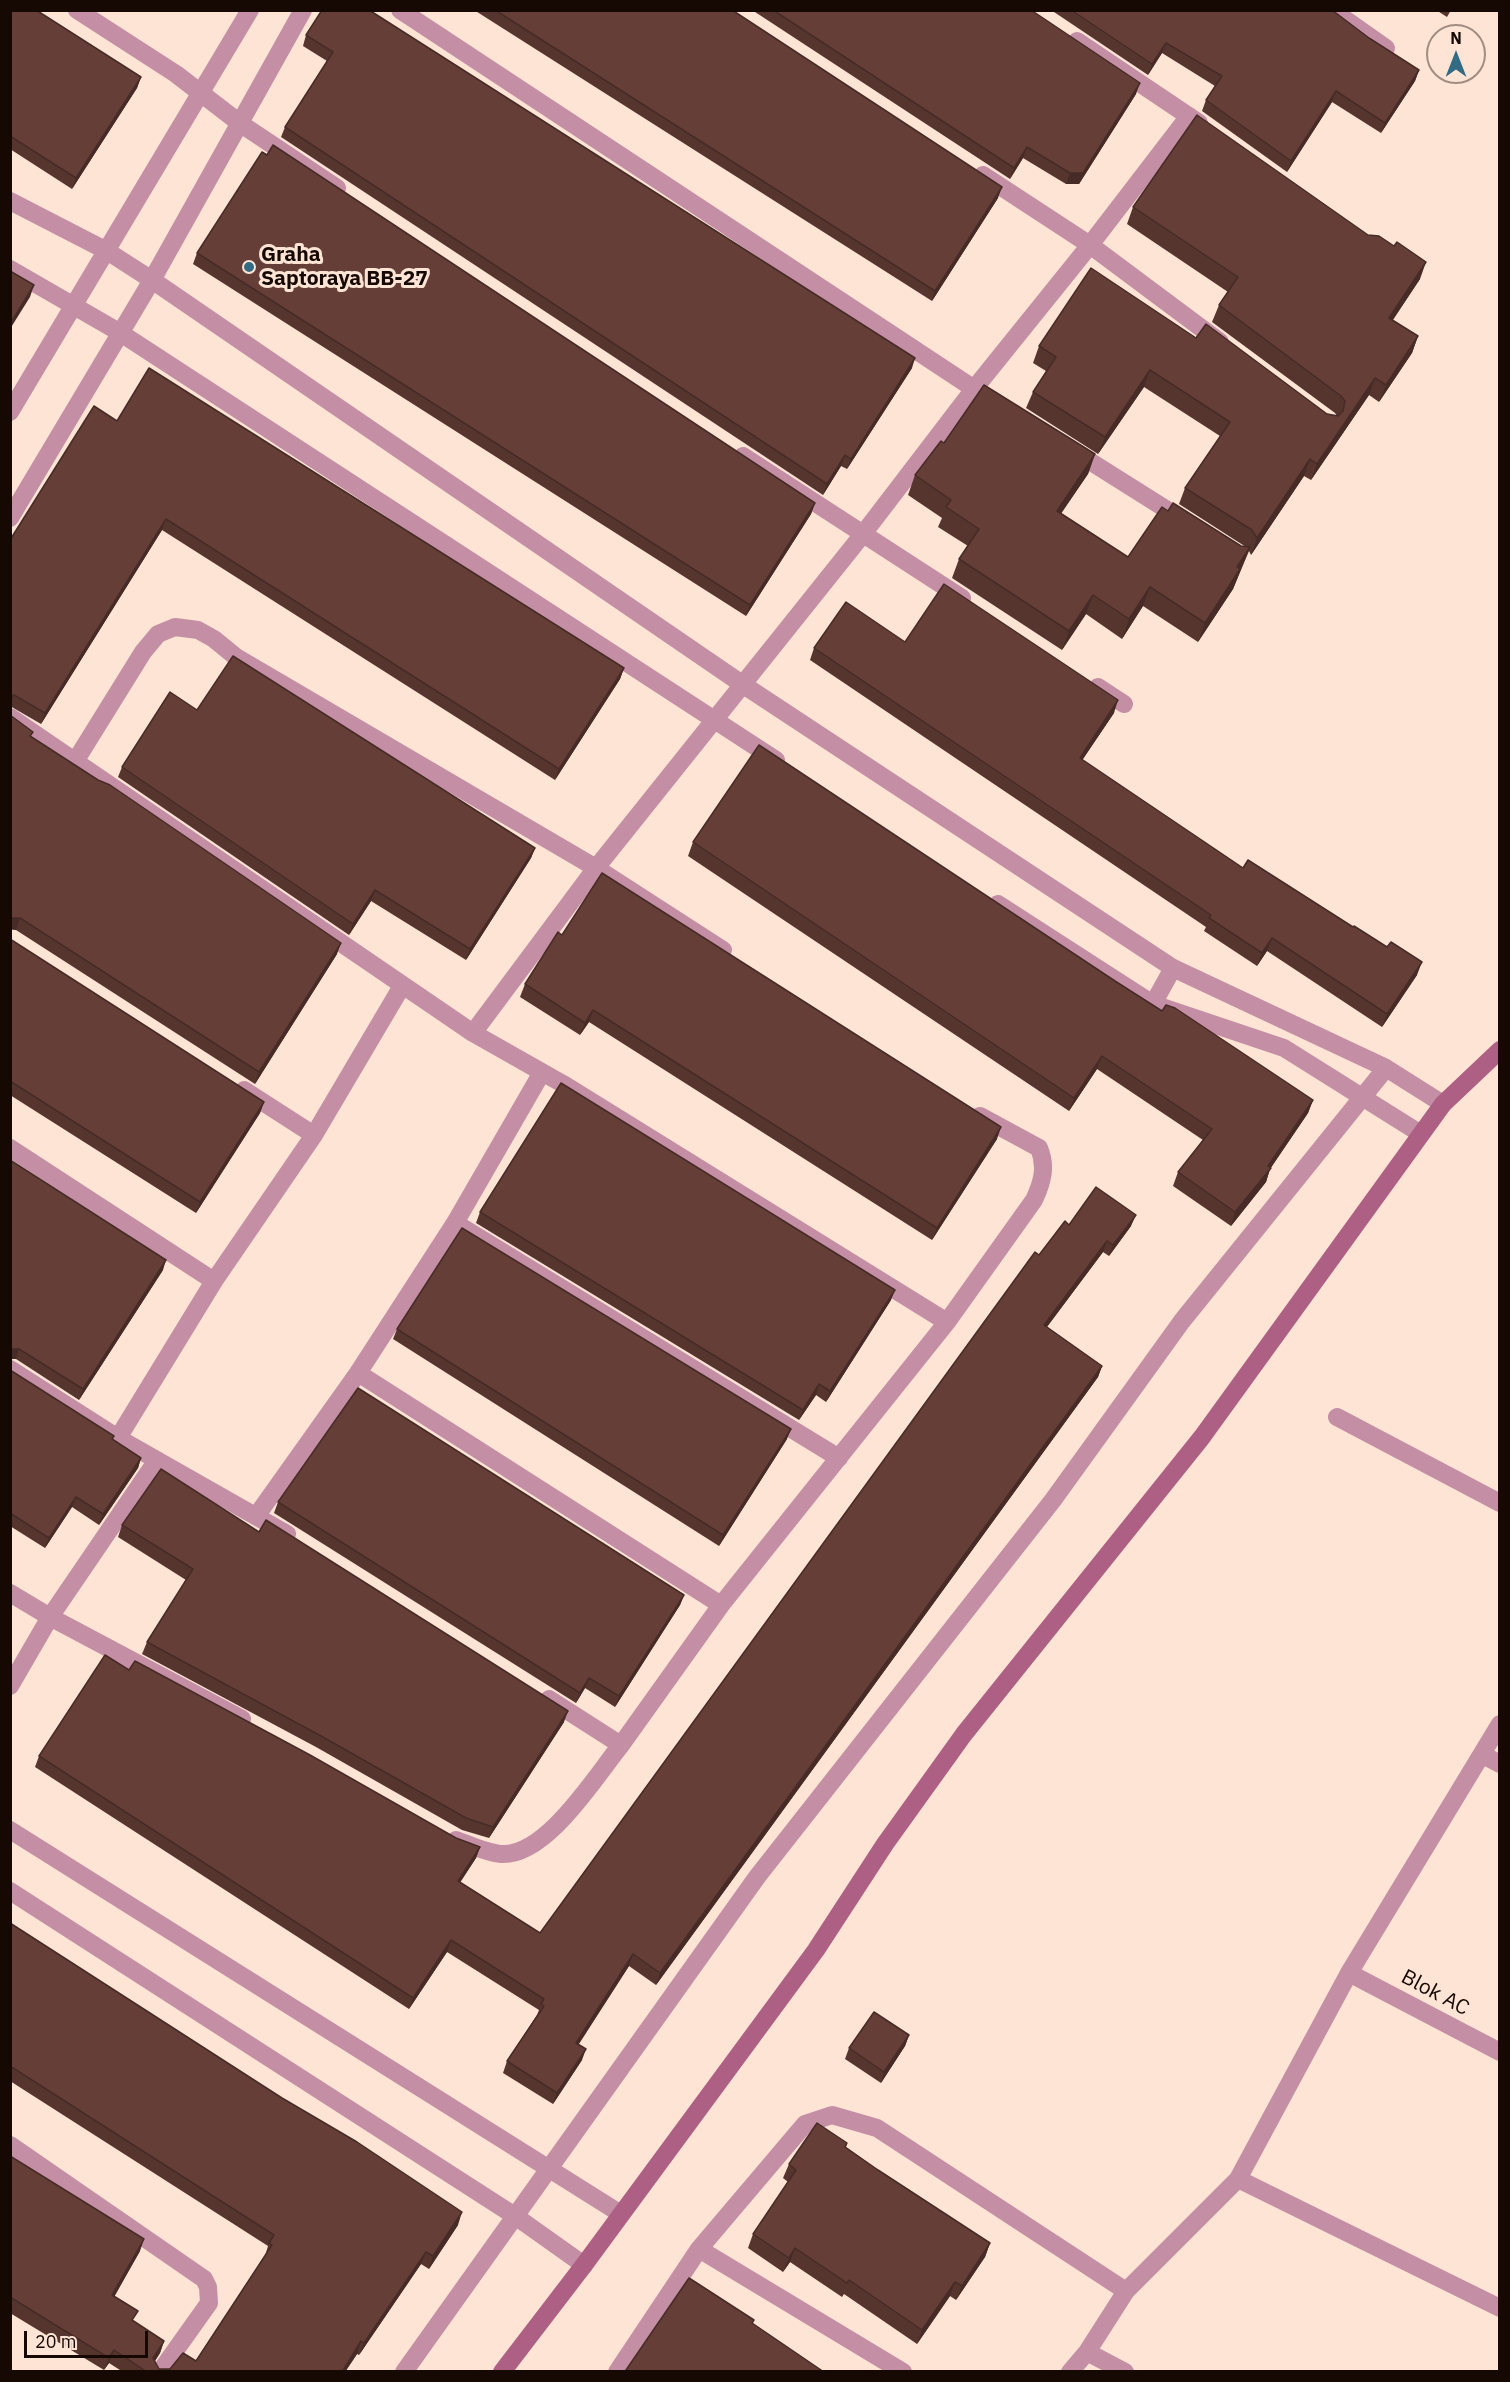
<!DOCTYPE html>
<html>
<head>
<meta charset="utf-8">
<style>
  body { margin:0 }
  #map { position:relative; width:1510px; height:2382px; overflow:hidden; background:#fde4d5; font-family:"IBM Plex Sans",sans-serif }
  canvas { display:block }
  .frame { position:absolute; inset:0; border:12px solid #160903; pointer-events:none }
  .north { position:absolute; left:1426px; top:24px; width:60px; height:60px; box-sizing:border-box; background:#fde4d5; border:2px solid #a18c81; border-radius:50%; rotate:0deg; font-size:16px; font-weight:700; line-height:24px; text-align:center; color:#160903 }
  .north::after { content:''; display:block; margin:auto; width:21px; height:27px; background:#336b85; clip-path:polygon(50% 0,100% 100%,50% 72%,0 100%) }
  .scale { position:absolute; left:24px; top:2331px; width:124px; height:27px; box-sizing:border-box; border:3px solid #160903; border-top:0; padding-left:8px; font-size:18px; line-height:21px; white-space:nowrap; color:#160903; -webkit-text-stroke:4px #fde4d5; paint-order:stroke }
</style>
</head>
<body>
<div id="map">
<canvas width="1510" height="2382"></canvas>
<div class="frame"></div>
<div class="north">N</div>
<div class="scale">20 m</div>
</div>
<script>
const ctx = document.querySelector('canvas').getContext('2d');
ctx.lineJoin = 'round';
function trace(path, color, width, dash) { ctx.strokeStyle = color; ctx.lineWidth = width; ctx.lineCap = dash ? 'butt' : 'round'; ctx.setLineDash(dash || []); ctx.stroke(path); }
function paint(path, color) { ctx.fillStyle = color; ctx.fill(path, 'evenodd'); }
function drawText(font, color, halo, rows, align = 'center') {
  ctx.font = font + ' "IBM Plex Sans",sans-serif'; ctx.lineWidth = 6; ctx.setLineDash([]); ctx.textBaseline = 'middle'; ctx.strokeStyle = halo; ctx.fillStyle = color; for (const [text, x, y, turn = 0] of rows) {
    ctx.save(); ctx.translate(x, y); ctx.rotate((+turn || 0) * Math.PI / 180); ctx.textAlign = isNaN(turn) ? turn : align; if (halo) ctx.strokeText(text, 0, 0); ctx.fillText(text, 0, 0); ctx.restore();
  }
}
const street = new Path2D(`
  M77,10L176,74L241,124L337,188
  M400,10L982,394
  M1332,10L1386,48
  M1077,41L1199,123
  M983,175L1090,245L1220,342
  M10,201L107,251L152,280L742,684L1173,968L1386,1068L1443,1104
  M10,269L119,332L776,760
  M10,412L250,10
  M1072,450L1188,523
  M743,456L962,598
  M10,518L152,280L303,10
  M1098,687L1124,704
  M10,717L473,1033L563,1084L947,1322
  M76,760L143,652L158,634L175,627L198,630L214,639L236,657L596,868L723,950
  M998,904L1153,1004L1284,1048L1421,1134
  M1153,1004L1173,968
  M473,1033L596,868L863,534L974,389L1090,245L1189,116
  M244,1090L314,1135
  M10,1148L214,1281
  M455,1223L839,1458
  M10,1369L118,1438L287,1534
  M358,1373L721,1605
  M1337,1417L1500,1503
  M118,1438L214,1281L314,1135L402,986
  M257,1515L358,1373L455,1223L541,1074
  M10,1593L50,1617L242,1719
  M10,1686L50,1617L157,1460
  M621,1745L721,1605L947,1322L1034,1200C1042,1183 1047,1167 1039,1148L980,1116
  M1483,1755L1500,1764
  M10,1830L621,2214
  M456,1840C470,1845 487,1853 501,1854C546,1857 595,1777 621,1745L549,1699
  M10,1891L515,2216L584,2265
  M1349,1973L1500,2052
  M10,2145L204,2279L208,2287L209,2303L160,2372
  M1238,2179L1500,2308
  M699,2249L903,2372
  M1087,2352L1125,2372
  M404,2372L757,1877L1053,1500L1182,1321L1386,1068
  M617,2372L699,2249L805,2124L832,2115L877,2128L1126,2291
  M1070,2372L1087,2352L1126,2291L1238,2179L1349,1973L1500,1724`);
const secondary = new Path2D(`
  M502,2372L584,2265L816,1950L885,1844L964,1734L1202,1437L1443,1104L1500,1050`);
const wall = new Path2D(`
  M10,10L141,77L137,88L72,189L10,149Z
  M474,10H732L998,198L932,301Z
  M752,10H1031L1136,94L1079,184H1066L1023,158L1010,179Z
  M1051,10H1332L1369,38L1419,70L1415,81L1381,133L1332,102L1287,172L1202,111L1206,100L1215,86L1162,53L1148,75Z
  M1436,10H1451L1447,17Z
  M306,35L912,368L847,469L841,466L823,495L281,137L285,127L327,61L303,46Z
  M1133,207L1420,279L1393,320L1418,336L1412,353L1379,402L1369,395L1311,480L1304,476L1251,555L1249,551L1233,589L1198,642L1143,606L1122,639L1086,614L1062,650L952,578L959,559L968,546L938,527L942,518L908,495L915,475L944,443L1095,454L1088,474L1061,513L1128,557L1168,511L1241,546L1246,547L1179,504L1185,488L1220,436L1144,387L1098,454L1026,408L1033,392L1046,371L1033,363L1039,346L1196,338L1327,414L1337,416L1335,413L1212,322L1219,305L1228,292L1127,224Z
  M197,253L815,503L811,514L746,616L193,264Z
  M117,421L624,668L620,679L555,780L162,530L41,724L10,706V540Z
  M905,642L1114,713L1082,760L1243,868L1417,975L1382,1027L1267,951L1257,966L1204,931L1206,927L810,660L814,648Z
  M197,710L535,848L531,858L466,960L371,901L349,935L118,777L122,767Z
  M10,715L31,737L337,954L255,1084L16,930L10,929Z
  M693,842L1115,981L1162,1011L1313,1100L1308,1113L1270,1169L1266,1182L1231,1226L1173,1186L1178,1172L1203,1140L1097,1069L1069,1111L688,856Z
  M562,935L997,1139L932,1240L589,1022L580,1035L520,997L525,984Z
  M10,939L264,1102L260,1113L196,1213L10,1095Z
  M10,1160L163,1270L79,1400L16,1359Z
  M480,1212L891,1300L826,1402L816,1395L799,1420L476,1223Z
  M1069,1225L1131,1226L1109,1256L1103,1252L1047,1327L1102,1366L1098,1377L656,1985L629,1966L579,2044L582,2060L553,2104L503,2073L507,2061L537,2015L539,2010L447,1952L409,2009L35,1767L39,1756L129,1670L456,1838L480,1847L476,1858L460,1882L540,1933L1039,1255Z
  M397,1329L787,1439L719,1546L393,1339Z
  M10,1370L113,1440L141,1458L138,1468L99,1525L72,1507L45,1548L10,1526Z
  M278,1502L684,1595L680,1605L615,1707L585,1688L576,1703L274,1513Z
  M122,1525L259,1532L564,1722L489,1838L462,1830L316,1747L142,1654L147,1642L186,1580L118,1537Z
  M10,1923L458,2225L429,2269L421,2264L359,2355L357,2354L345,2372H123L109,2363L104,2370L10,2313V2156L140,2251L114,2296L134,2322L164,2341L160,2353L155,2361L159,2369H170L196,2361L265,2256L268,2246L10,2081Z
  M909,2035L905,2046L881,2083L845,2059L849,2048Z
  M847,2143L846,2147L878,2170L990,2243L985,2257L956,2300L950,2296L917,2344L844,2294L842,2297L790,2262L783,2272L748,2248L753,2234L788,2182L783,2178L789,2164Z`);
const shadedWall = new Path2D(`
  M1166,43L1162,53L1148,75L1152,64Z
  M1419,70L1415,81L1381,133L1385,123Z
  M141,77L137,88L72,189L76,178Z
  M1140,83L1136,94L1079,184H1066L1070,173Z
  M1336,91L1332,102L1287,172L1291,161Z
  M1027,147L1023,158L1010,179L1014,168Z
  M1002,187L998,198L932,301L935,291Z
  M1426,262L1420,279L1383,334L1389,318Z
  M34,285L30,297L10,329V324Z
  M1418,336L1412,353L1379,402L1386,385Z
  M915,358L912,368L847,469L851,459Z
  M1150,370L1144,387L1098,454L1105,437Z
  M1375,378L1369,395L1311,480L1317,464Z
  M1095,454L1088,474L1050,530L1057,511Z
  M845,455L841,466L823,495L827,484Z
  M1310,459L1304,476L1251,555L1257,538Z
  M815,503L811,514L746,616L750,605Z
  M166,519L162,530L41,724L45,713Z
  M1250,547L1233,589L1198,642L1205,623L1237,567Z
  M1150,587L1143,606L1122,639L1129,619Z
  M1093,595L1086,614L1062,650L1069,631Z
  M624,668L620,679L555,780L559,769Z
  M14,695L10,705V697Z
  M1118,700L1114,713L1075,771L1080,758Z
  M535,848L531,858L466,960L470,949Z
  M375,890L371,901L349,935L353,924Z
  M10,918H20L16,930L10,929Z
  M1272,938L1267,951L1257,966L1262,953Z
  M341,943L337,954L255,1084L259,1072Z
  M1422,962L1417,975L1382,1027L1387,1014Z
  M593,1010L589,1022L580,1035L585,1023Z
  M1102,1056L1097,1069L1069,1111L1074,1098Z
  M1313,1100L1308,1113L1270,1169L1266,1182L1231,1226L1235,1212L1268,1166Z
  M264,1102L260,1113L196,1213L200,1202Z
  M1001,1127L997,1139L932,1240L937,1228Z
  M1136,1215L1131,1226L1109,1256L1113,1245Z
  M1107,1241L1103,1252L1040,1336L1044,1325Z
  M166,1260L163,1270L79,1400L83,1389Z
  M895,1290L891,1300L826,1402L830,1391Z
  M10,1349H19L16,1359H10Z
  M1102,1366L1098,1377L656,1985L660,1973Z
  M819,1384L816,1395L799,1420L803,1410Z
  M791,1429L787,1439L719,1546L723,1535Z
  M141,1458L138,1468L99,1525L103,1514Z
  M76,1497L72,1507L45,1548L49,1538Z
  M684,1595L680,1605L615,1707L619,1696Z
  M589,1678L585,1688L576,1703L580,1693Z
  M568,1711L564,1722L489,1838L493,1827Z
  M480,1847L476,1858L454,1892L458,1881Z
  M451,1940L447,1952L409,2009L413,1998Z
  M633,1954L629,1966L572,2054L576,2043Z
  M909,2035L905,2046L881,2083L884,2072Z
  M586,2049L582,2060L553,2104L557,2093Z
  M462,2212L458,2225L429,2269L433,2256Z
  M144,2239L140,2251L108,2308L112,2295Z
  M990,2243L985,2257L956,2300L962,2286Z
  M795,2248L790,2262L783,2272L789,2258Z
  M426,2252L421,2264L359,2355L364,2343Z
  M955,2282L950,2296L917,2344L922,2330Z
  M164,2341L160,2353L149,2370L153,2358Z
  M361,2341L357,2354L345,2372H342Z
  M114,2350L109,2363L104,2370L109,2358Z`);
const building = new Path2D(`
  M10,10H36L141,77L76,178L10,136Z
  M322,10H369L915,358L851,459L845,455L827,484L285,127L333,52L306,35Z
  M495,10H732L1002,187L935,291Z
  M773,10H1031L1140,83L1083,173H1070L1027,147L1014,168Z
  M1071,10H1332L1369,38L1419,70L1385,123L1336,91L1291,161L1206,100L1222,76L1166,43L1152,64Z
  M1197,115L1368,235L1379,236L1394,246L1397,242L1426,262L1389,318L1418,336L1386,385L1375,378L1317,464L1310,459L1257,538L1252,530L1185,488L1230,422L1150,370L1105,437L1033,392L1056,357L1039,346L1091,268L1196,338L1206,324L1327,414L1338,416L1343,411L1345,401L1341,396L1219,305L1238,277L1133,207Z
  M273,145L815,503L750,605L197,253L262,152L267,155Z
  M10,271L34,285L10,324Z
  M149,368L624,668L559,769L166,519L45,713L14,695L10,697V540L94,406L117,421Z
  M984,385L1095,454L1057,511L1128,557L1162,507L1168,511L1173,503L1241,546L1250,547L1237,567L1240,569L1205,623L1150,587L1129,619L1093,595L1069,631L959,559L979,529L946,507L951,500L915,475L941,441L944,443Z
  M944,584L1118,700L1080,758L1243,868L1248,860L1353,927L1354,926L1387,947L1391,942L1422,962L1387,1014L1272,938L1262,953L1209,918L1211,915L814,648L846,602L905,642Z
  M233,656L535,848L470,949L375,890L353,924L122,767L170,692L197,710Z
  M10,715L33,732L30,736L98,780L110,785L341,943L259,1072L20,918H10Z
  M759,745L1115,981L1162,1011L1166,1005L1175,1008L1313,1100L1268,1166L1271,1168L1235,1212L1178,1172L1212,1129L1102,1056L1074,1098L693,842Z
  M602,873L1001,1127L937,1228L593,1010L585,1023L525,984L558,932L562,935Z
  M10,939L264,1102L200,1202L10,1081Z
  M561,1083L895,1290L830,1391L819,1384L803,1410L480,1212Z
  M10,1160L166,1260L83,1389L19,1349H10Z
  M1096,1187L1136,1215L1113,1245L1107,1241L1044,1325L1102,1366L660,1973L633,1954L576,2043L586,2049L557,2093L507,2061L544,2006L541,2004L544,1999L451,1940L413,1998L39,1756L105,1655L129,1670L135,1661L310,1755L456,1838L480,1847L458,1881L540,1933L1035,1252L1039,1255L1065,1221L1069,1225Z
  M462,1228L791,1429L723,1535L397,1329Z
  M10,1370L114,1436L112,1439L141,1458L103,1514L76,1497L49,1538L10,1513Z
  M358,1388L684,1595L619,1696L589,1678L580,1693L278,1502Z
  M161,1469L259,1532L266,1520L568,1711L493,1827L466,1818L321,1736L147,1642L193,1569L122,1525Z
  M10,1923L282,2098L357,2142L462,2212L433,2256L426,2252L364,2343L361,2341L342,2372H147L114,2350L109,2358L10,2297V2156L144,2239L112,2295L138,2311L132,2320L164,2341L153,2358L159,2369H170L183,2353L196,2361L272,2245L269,2243L274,2235L10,2066Z
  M874,2012L909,2035L884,2072L849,2048Z
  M817,2123L847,2143L845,2147L878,2170L990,2243L962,2286L955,2282L922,2330L849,2280L847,2283L795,2248L789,2258L753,2234L796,2170L789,2164Z
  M689,2278L754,2320L752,2323L824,2372H628L626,2370Z`);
const markers = [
  [249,267,6,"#336b85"]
];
const poiNames = [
  ["Graha",261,255],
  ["Saptoraya BB-27",261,279]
];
const streetNames = [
  ["Blok AC",1435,1993,28]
];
trace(street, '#c48ea5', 18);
trace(secondary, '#ad6084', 18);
paint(wall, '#57352f');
paint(shadedWall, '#472b26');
paint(building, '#653e37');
trace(building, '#472b26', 1.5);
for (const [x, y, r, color] of markers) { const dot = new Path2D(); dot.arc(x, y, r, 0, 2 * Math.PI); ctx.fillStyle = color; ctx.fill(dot); trace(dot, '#fde4d5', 2); }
drawText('bold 21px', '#160903', '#fde4d5', poiNames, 'left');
drawText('21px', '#160903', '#fde4d5', streetNames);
</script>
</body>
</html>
